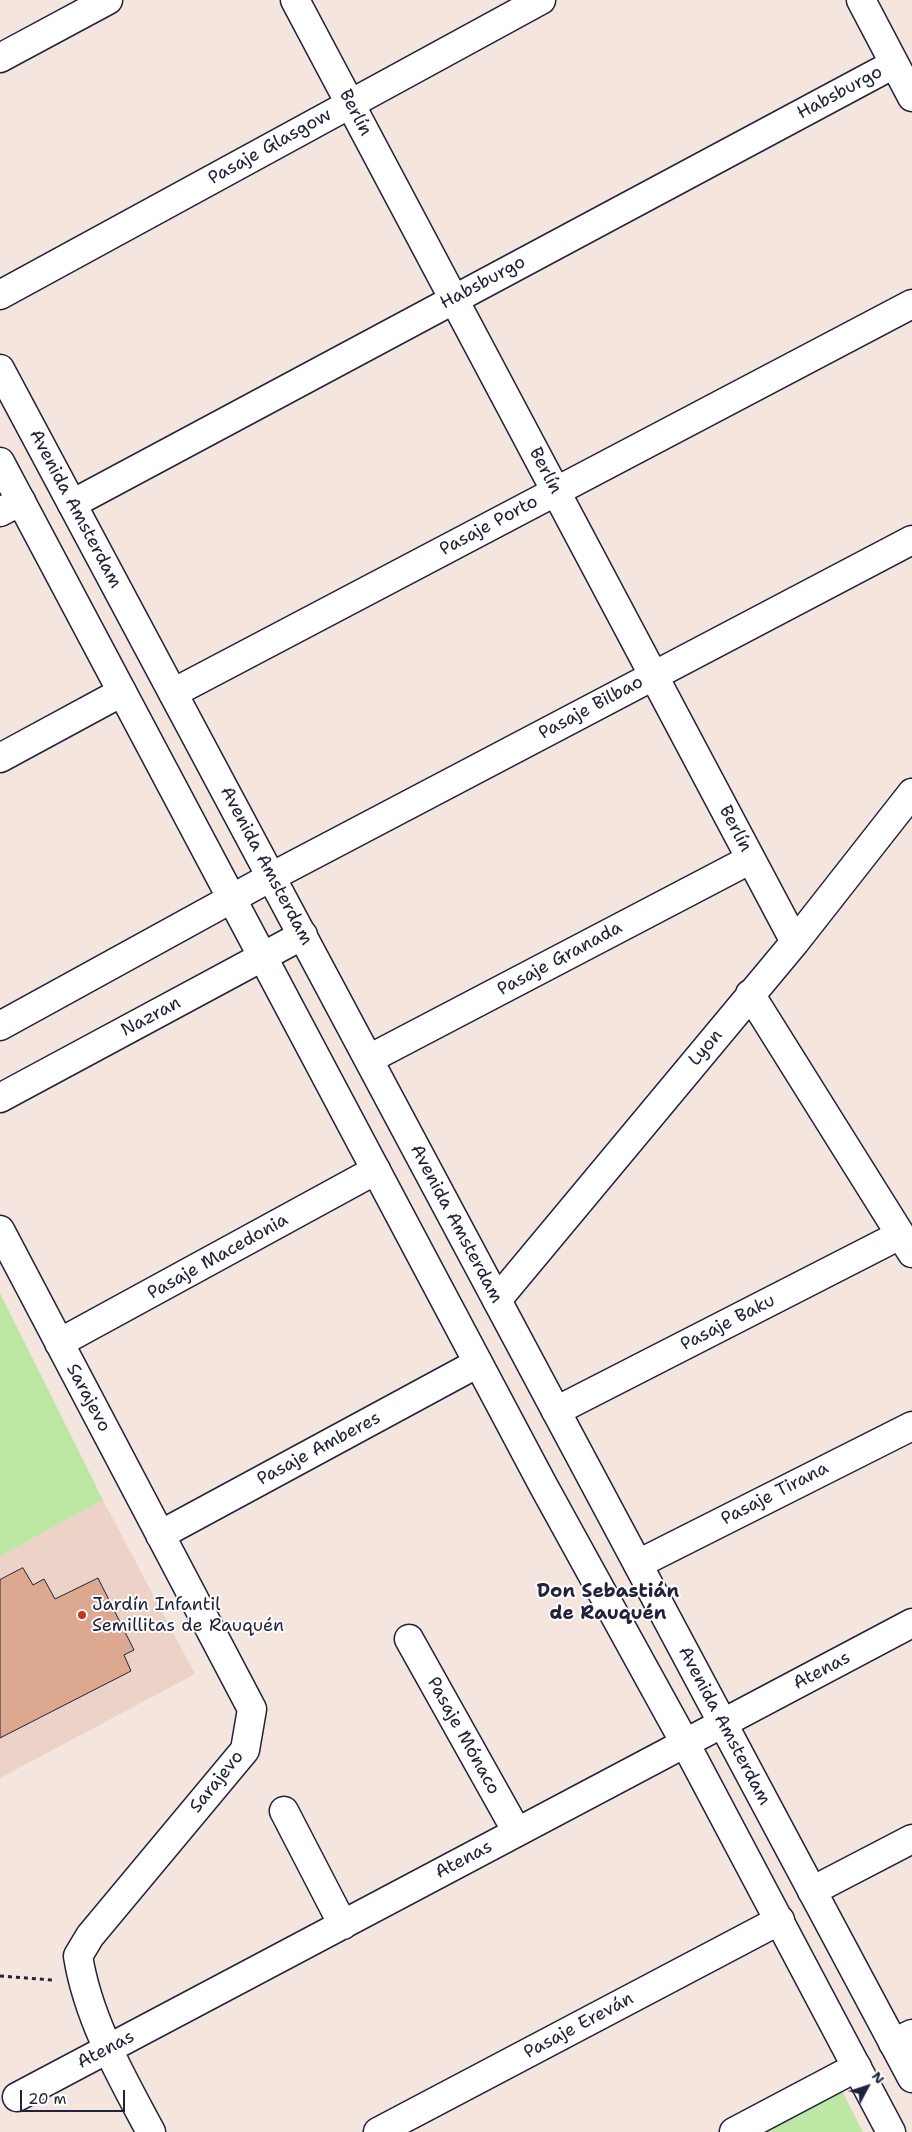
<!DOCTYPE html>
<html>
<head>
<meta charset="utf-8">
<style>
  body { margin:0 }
  #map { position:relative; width:912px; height:2132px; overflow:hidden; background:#f4e5de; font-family:"Shantell Sans",sans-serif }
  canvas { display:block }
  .north { position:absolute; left:842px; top:2062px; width:50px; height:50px; -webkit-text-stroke:4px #fff; paint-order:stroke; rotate:50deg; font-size:14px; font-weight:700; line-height:20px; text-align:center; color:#22223b }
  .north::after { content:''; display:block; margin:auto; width:18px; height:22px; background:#22223b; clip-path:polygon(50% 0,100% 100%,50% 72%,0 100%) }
  .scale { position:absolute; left:20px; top:2090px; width:105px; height:22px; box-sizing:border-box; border:2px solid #22223b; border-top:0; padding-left:6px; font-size:15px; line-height:18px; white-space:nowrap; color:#22223b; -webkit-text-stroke:4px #fff; paint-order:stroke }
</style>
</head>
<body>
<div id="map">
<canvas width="912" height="2132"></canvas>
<div class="north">N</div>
<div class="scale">20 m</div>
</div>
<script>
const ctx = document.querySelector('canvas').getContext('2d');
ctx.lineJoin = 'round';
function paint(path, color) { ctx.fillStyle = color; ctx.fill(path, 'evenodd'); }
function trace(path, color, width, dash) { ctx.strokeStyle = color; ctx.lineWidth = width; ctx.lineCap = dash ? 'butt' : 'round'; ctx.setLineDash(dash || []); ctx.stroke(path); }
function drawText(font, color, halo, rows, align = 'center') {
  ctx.font = font + ' "Shantell Sans",sans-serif'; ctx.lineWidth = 4; ctx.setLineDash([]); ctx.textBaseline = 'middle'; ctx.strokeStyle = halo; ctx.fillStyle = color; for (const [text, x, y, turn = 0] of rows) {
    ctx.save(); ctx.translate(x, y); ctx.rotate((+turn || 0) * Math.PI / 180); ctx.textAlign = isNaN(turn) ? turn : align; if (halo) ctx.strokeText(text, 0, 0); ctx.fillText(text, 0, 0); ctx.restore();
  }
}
const built = new Path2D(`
  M103,1500L195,1674L0,1778V1556Z`);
const green = new Path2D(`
  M0,1293L103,1500L0,1556Z
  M842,2091L863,2132H764L842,2092Z`);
const building = new Path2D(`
  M23,1568L33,1585L44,1579L55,1599L98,1578L134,1650L124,1655L131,1671L0,1738V1580Z`);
const path = new Path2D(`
  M0,1976L52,1980`);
const minor = new Path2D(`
  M295,0L795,942
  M861,0L912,97
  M0,58L108,0
  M0,295L541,0
  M72,504L894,64
  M0,512L21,501
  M173,693L912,304
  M0,758L122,692
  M750,994L912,1253
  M0,1026L271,877L912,540
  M369,1059L751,859
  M0,1098L303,935
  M0,1230L252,1709L245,1750L90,1936L78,1956C88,2019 121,2076 151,2132
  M497,1300L795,942L912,793
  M59,1343L376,1170
  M556,1411L900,1235
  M160,1535L478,1363
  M638,1564L912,1426
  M409,1639L517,1832
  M284,1811L343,1925
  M812,1891L912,1839
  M893,2043L912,2034
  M17,2097L912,1623
  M378,2132L780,1920
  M734,2132L857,2067`);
const tertiary = new Path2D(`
  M0,369L912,2078
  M0,462L543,1485L685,1743L891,2132`);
const markers = [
  [82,1615,5,"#c8321e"]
];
const streetNames = [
  ["Habsburgo",840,93,-28],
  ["Berlín",355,113,62],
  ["Pasaje Glasgow",270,147,-29],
  ["Habsburgo",483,283,-28],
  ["Berlín",545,471,62],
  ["Avenida Amsterdam",75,509,62],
  ["Pasaje Porto",489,526,-28],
  ["Pasaje Bilbao",591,708,-28],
  ["Berlín",735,829,62],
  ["Avenida Amsterdam",266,866,62],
  ["Pasaje Granada",560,959,-28],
  ["Nazran",151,1017,-28],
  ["Lyon",706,1048,-50],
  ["Avenida Amsterdam",456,1224,62],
  ["Pasaje Macedonia",218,1257,-29],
  ["Pasaje Baku",728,1323,-27],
  ["Sarajevo",88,1398,62],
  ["Pasaje Amberes",319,1449,-28],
  ["Pasaje Tirana",775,1494,-27],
  ["Atenas",822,1671,-28],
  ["Avenida Amsterdam",724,1726,62],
  ["Pasaje Mónaco",463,1736,61],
  ["Sarajevo",217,1782,-51],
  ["Atenas",464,1860,-28],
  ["Pasaje Ereván",579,2026,-28],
  ["Atenas",106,2050,-28]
];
const poiNames = [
  ["Jardín Infantil",92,1605],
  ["Semillitas de Rauquén",92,1626]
];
const neighbourhoodNames = [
  ["Don Sebastián",608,1592],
  ["de Rauquén",608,1614]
];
paint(built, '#edd3c7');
paint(green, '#bde7a4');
paint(building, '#dca890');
trace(building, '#22223b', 1);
trace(minor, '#22223b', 31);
trace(tertiary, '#22223b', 31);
trace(path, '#22223b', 3, [4, 4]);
trace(minor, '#fff', 28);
trace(tertiary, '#fff', 28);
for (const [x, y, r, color] of markers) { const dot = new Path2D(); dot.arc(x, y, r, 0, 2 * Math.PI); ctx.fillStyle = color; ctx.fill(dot); trace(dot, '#fff', 2); }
drawText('18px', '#22223b', '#fff', streetNames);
drawText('18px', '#22223b', '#fff', poiNames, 'left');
drawText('bold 19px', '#22223b', '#fff', neighbourhoodNames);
</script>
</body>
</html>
